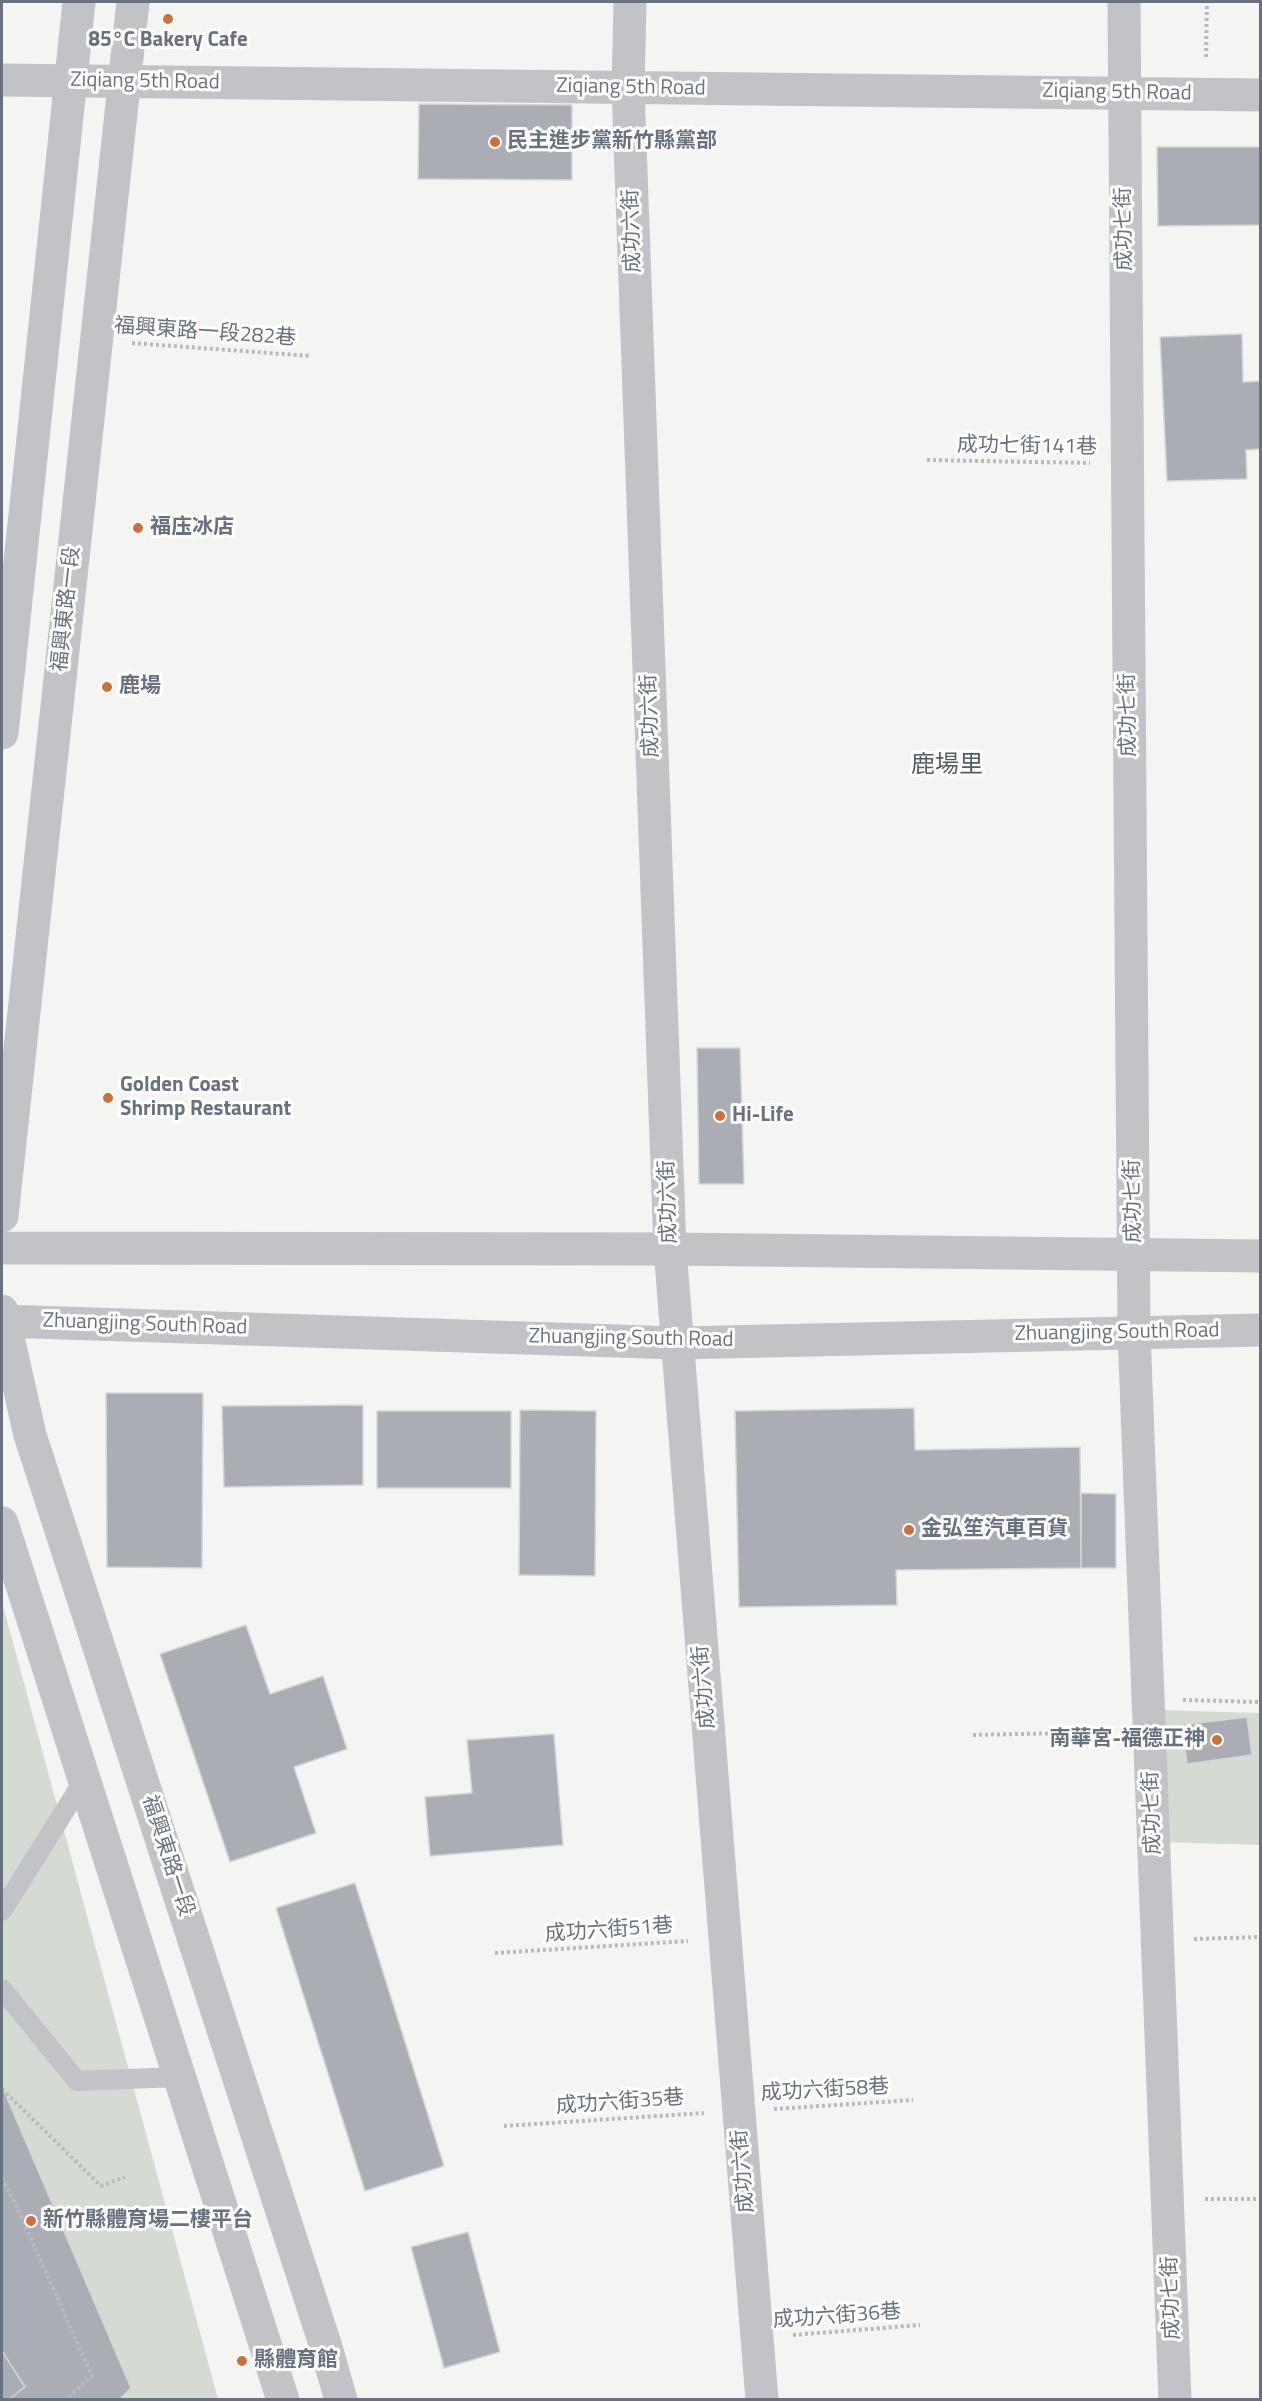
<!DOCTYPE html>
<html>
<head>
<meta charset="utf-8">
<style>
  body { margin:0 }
  #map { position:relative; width:1262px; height:2401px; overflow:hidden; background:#f4f5f2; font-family:"Titillium Web",sans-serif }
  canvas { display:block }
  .frame { position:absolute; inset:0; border:3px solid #68717f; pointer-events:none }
</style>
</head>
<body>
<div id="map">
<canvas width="1262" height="2401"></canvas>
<div class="frame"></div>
</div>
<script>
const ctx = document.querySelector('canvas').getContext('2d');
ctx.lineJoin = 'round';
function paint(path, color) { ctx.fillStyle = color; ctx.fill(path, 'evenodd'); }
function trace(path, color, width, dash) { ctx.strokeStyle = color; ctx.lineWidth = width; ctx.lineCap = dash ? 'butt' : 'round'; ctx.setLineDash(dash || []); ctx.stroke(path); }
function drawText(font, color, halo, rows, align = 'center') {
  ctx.font = font + ' "Titillium Web","Noto Sans TC",sans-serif'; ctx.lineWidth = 6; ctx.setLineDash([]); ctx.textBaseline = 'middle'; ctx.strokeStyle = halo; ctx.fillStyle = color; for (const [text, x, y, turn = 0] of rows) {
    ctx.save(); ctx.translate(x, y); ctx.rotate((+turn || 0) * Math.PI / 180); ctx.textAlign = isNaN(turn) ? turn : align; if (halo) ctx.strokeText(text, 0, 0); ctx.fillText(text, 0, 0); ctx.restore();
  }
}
const green = new Path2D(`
  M2,1602L218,2399H2Z
  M1162,1710L1260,1713V1845L1160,1842Z`);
const building = new Path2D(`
  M419,104L572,105V180L418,179Z
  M1157,147H1260V225L1158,226Z
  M1242,334L1243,382L1260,381V449L1246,450L1247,479L1167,481L1160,337Z
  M697,1048H740L744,1184H699Z
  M106,1393H203L202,1568L107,1567Z
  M363,1405V1485L224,1487L222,1406Z
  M914,1408L915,1450L1080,1447L1081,1568L896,1570L897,1605L739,1607L735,1411Z
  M520,1410L596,1411L595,1576L519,1575Z
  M377,1411H511V1488H377Z
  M1081,1493L1116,1494V1568H1081Z
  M246,1625L270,1694L323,1676L347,1749L294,1767L316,1833L230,1862L160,1654Z
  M1247,1717L1252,1755L1187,1764L1182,1725Z
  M554,1734L563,1845L430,1856L425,1797L472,1793L467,1740Z
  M355,1883L444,2166L365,2191L276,1908Z
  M2,2086L131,2388L119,2400H8L25,2387L2,2351Z
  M468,2232L500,2352L444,2368L411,2247Z
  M2,2351L25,2387L8,2400H2Z`);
const path = new Path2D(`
  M1206,57L1207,2
  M132,343L311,356
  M927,460L1090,463
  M1183,1700L1260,1702
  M973,1735L1113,1732
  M1194,1939L1260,1937
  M495,1953L688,1941
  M2,2089L101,2186L125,2177
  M774,2109L913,2100
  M504,2126L704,2113
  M2,2178L17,2207L92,2376L65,2400
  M1205,2199H1260
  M793,2335L920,2325`);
const service = new Path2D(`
  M2,1911L84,1780
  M2,1989L77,2081L180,2077`);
const minor = new Path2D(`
  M630,2L628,88L670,1249L762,2400
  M1124,2L1134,1332L1175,2400
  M2,80L1260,95`);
const tertiary = new Path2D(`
  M2,733L79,2
  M2,1216L133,2
  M2,1248L670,1249L1260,1256
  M2,1311L30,1435L326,2347L341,2400
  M2,1321L678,1343L1260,1330
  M2,1523L283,2400`);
const markers = [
  [168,19,6,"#cd703a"],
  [495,142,6,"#cd703a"],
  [138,528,6,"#cd703a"],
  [107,687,6,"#cd703a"],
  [108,1098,6,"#cd703a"],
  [720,1116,6,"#cd703a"],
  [909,1530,6,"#cd703a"],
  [1217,1740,6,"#cd703a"],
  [31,2221,6,"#cd703a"],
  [242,2361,6,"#cd703a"]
];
const poiNames = [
  ["85°C Bakery Cafe",168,41,"center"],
  ["民主進步黨新竹縣黨部",507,142],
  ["福庒冰店",150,528],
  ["鹿場",119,687],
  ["Golden Coast",120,1086],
  ["Shrimp Restaurant",120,1110],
  ["Hi-Life",732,1116],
  ["金弘笙汽車百貨",921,1530],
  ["南華宮-福德正神",1205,1740,"right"],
  ["新竹縣體育場二樓平台",43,2221],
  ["縣體育館",254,2361]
];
const streetNames = [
  ["Ziqiang 5th Road",145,82,1],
  ["Ziqiang 5th Road",631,88,1],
  ["Ziqiang 5th Road",1117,93,1],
  ["成功七街",1125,229,-91],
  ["成功六街",633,231,-92],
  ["福興東路一段282巷",205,333,4],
  ["成功七街141巷",1027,447,1],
  ["福興東路一段",67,609,-84],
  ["成功七街",1129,715,-91],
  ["成功六街",651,716,-92],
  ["成功七街",1134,1201,-91],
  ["成功六街",669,1202,-92],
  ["Zhuangjing South Road",145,1325,2],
  ["Zhuangjing South Road",1117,1333,-1],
  ["Zhuangjing South Road",631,1339,1],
  ["成功六街",705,1687,-95],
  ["成功七街",1153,1813,-92],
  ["福興東路一段",167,1856,72],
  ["成功六街51巷",609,1931,-4],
  ["成功六街58巷",825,2091,-3],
  ["成功六街35巷",620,2103,-4],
  ["成功六街",744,2171,-95],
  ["成功七街",1172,2298,-92],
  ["成功六街36巷",837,2317,-4]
];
const quarterNames = [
  ["鹿場里",947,766]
];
paint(green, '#d5dbd3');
paint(building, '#aaaeb4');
trace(building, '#d6d6d4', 1.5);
trace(path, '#b8babc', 4, [3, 3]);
trace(service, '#c1c3c6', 20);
trace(minor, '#c1c3c6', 33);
trace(tertiary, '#c1c3c6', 33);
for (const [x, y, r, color] of markers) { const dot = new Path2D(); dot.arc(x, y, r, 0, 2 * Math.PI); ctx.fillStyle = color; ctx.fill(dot); trace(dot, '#fff', 2); }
drawText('bold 21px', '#68717f', '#fff', poiNames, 'left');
drawText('21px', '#68717f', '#fff', streetNames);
drawText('24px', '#545b65', '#fff', quarterNames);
</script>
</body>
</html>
